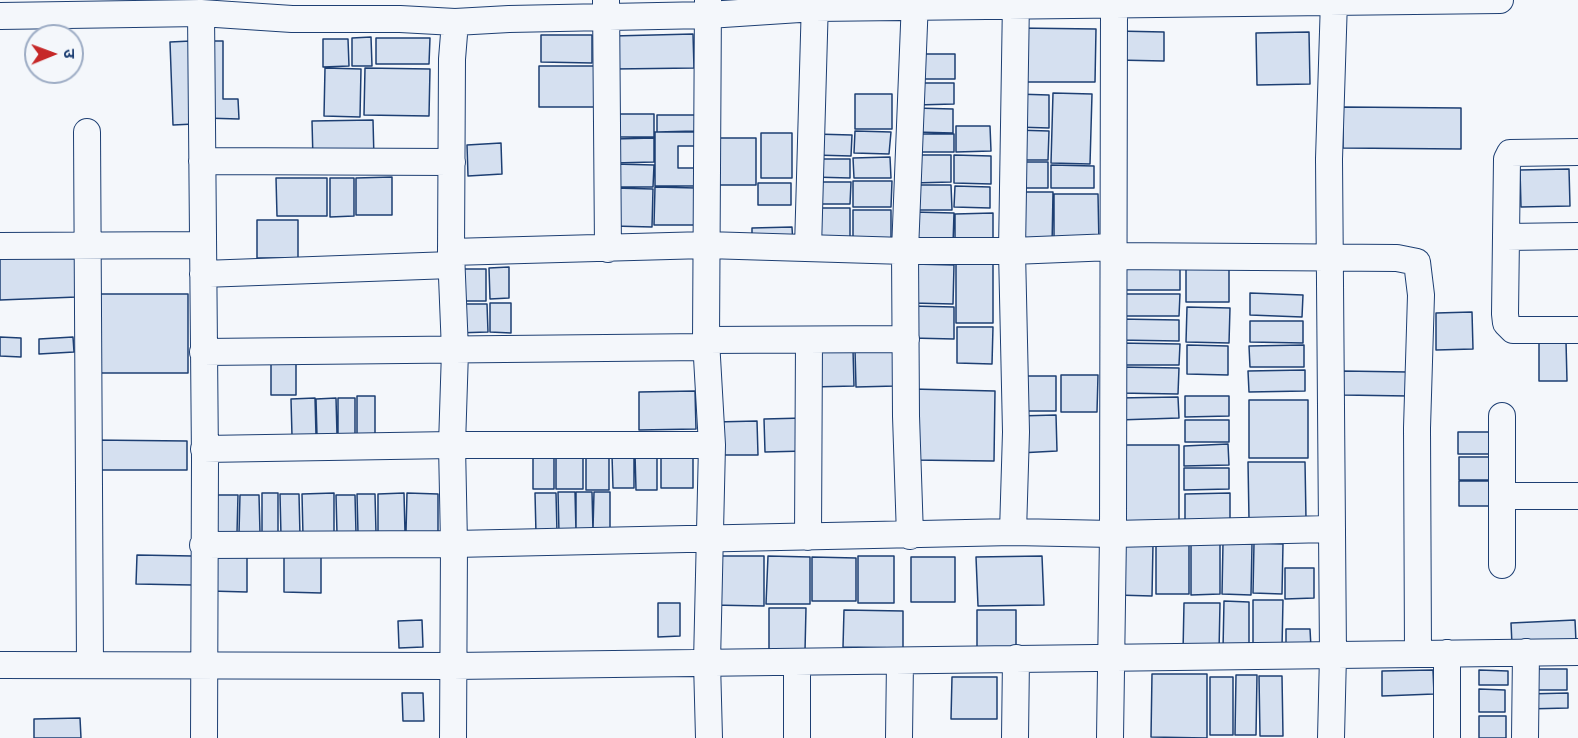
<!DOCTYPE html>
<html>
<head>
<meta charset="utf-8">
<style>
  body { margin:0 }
  #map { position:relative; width:1578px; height:738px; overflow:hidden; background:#f4f7fb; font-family:"Open Sans","Noto Sans Devanagari",sans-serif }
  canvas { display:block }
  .north { position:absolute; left:24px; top:24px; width:60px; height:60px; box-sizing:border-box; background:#f4f7fb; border:2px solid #9eadc5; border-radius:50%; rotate:89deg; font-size:16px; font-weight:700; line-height:24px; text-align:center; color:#1d3f73 }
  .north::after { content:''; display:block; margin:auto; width:21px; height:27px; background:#c62828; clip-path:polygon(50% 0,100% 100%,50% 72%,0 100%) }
</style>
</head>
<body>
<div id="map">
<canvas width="1578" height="738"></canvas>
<div class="north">उ</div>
</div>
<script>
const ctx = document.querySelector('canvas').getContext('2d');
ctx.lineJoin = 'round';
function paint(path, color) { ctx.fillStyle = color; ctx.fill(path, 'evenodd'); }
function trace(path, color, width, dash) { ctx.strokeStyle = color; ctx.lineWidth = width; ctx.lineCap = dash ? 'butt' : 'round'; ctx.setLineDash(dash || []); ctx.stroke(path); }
const building = new Path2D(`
  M1017,28L1096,29L1095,82H1016Z
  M1116,31L1164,32V61L1116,60Z
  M1309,32L1310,84L1257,85L1256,33Z
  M693,34L694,68L614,69L613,36Z
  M541,35H592V63L541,62Z
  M371,37L372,66H352V38Z
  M376,38H430L429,64H376Z
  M323,39H348L349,66L323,67Z
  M191,41L194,124L173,125L170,42Z
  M204,41H223V99H238L239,119L204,118Z
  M916,54H955V79H916Z
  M539,66H596V107H539Z
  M325,68L361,69L360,117L324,116Z
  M365,68L430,69L429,116L364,115Z
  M916,83H954V104L916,105Z
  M1053,93L1092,94L1090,164L1051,163Z
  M855,94H892V129H855Z
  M1016,94L1049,95V128L1015,127Z
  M1343,107L1461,108V149L1343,148Z
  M915,108L953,109V133L915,132Z
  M614,114H654V137H615Z
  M657,115H695V131L657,132Z
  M373,120L374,159L313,160L312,121Z
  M956,126H990L991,151L956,152Z
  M1015,130L1049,131L1048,160H1015Z
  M855,131L891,132L889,154L854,153Z
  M655,132H695V146H678V168H695V186H655Z
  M761,133H792V178H761Z
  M814,134L852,135L851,156L814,155Z
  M914,134H954V152H914Z
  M654,138V162L614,163V139Z
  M716,138H756V185H716Z
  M501,143L502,174L468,176L467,145Z
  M912,155H951V182L913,183Z
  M954,155L991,156V184L954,183Z
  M890,157L891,178H854L853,158Z
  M813,159H850V178L812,177Z
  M1014,162H1048V188H1014Z
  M614,164L654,165L653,187H614Z
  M1051,165L1094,166V188H1051Z
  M1569,169L1570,206L1521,207L1520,170Z
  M392,177V215H356V178Z
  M276,178H327V216H277Z
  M330,178H354V216L330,217Z
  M853,181H892L891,207H853Z
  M812,182H851L850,204H812Z
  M758,183H791V205H758Z
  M913,185H951L952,210H913Z
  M955,186L990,187V208L954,207Z
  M655,187L696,188V225H654Z
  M614,188L653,189L652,227L613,226Z
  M1015,192H1053L1052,246L1014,245Z
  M1054,194H1098L1099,245H1054Z
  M812,208H850V245L811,244Z
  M853,210H891V242L853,241Z
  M913,212L954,213L953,244H912Z
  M993,213V245H955V214Z
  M257,220H298V258H257Z
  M792,227L793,245L752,246V228Z
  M76,255L77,297L0,300V258Z
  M956,263H993V323H956Z
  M1118,263L1180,264V290H1118Z
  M1186,263H1229V302H1186Z
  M913,264L954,265L953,304L912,303Z
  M509,267V298L490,299L489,268Z
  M454,269H486V301H454Z
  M1250,293L1303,295L1302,317L1250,315Z
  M92,294H188V373H92Z
  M1118,294H1180L1179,316H1117Z
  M490,303H511V333L490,332Z
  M454,304H487L488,332L455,333Z
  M911,306L954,307V339L911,338Z
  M1187,307L1230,308L1229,343L1186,342Z
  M1472,312L1473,349L1436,350V313Z
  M1118,319L1179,320V341L1117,340Z
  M1250,321H1303V343L1250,342Z
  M957,327H993L992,364L957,363Z
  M0,337L21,338V357L0,356Z
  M73,337L74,352L39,354V339Z
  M1566,341L1567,381H1539V342Z
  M1118,343L1180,344L1179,365H1117Z
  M1187,345L1228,346V375L1187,374Z
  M1304,345V367H1250L1249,346Z
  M896,349V386L856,387L855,350Z
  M812,350H853L854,386L812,387Z
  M271,357H296V395H271Z
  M1118,367L1179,368L1178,394L1118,393Z
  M1305,370V391L1249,392L1248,371Z
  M1342,371L1408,372V396L1342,395Z
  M1061,375H1098L1097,412H1061Z
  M1016,376H1056V411H1017Z
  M912,389L995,391L994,461L910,460Z
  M695,391L696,429L639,430V392Z
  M357,396H375V434H357Z
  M1185,396H1229V416L1185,417Z
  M1178,397L1179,418L1118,420V398Z
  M315,398L316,435L292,436L291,399Z
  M336,398L337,435L317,436L316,399Z
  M338,398H355V434L338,435Z
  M1249,400H1308V458H1249Z
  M1056,415L1057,451L1019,453L1018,416Z
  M804,418L805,451L765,452L764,419Z
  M1185,420H1229V442H1185Z
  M757,421L758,455H716L715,422Z
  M1458,432H1496V454H1458Z
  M92,440L187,441V470H92Z
  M1228,444L1229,465L1184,466V446Z
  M1119,445H1179V522H1119Z
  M556,451H583V489H556Z
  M586,451H609V490H586Z
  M661,451H693V488H661Z
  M533,452H554V489H533Z
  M657,453V490H636L635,454Z
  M634,454V488H613L612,455Z
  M1459,457H1497V480H1459Z
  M1248,462H1305L1306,519H1249Z
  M1184,468H1229V489L1184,490Z
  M1459,481H1497V506H1459Z
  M558,492H575L576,532L559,533Z
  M576,492H592L593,532H576Z
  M594,492H610V529H593Z
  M262,493H278V536H262Z
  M334,493V535L303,536L302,494Z
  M404,493L405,533H378V494Z
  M407,493L438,494V533L406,532Z
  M535,493H556L557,533L536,534Z
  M1230,493V524L1185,525V494Z
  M280,494H299L300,536H281Z
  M357,494H375L376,533H358Z
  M210,495H238L237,533L210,532Z
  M240,495H259L260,533H239Z
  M336,495H355L356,533L337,534Z
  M1223,543L1252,544L1251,595L1222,594Z
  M1254,543L1283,544L1282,594L1253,593Z
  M1117,544H1153L1152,596L1116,595Z
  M1156,544H1189V594H1156Z
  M1191,544H1220V594L1191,595Z
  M210,552H247V592L210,591Z
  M284,554H321V593L284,592Z
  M137,555L193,556L192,585L136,584Z
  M712,556H764V606L711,605Z
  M768,556L810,557V604H766Z
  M858,556H894V603H858Z
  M1042,556L1044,605L978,606L976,557Z
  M812,557L856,558V601H812Z
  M911,557H955V602H911Z
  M1285,568H1314V598L1285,599Z
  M1253,600H1283L1282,648H1253Z
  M1224,601L1249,602V649H1223Z
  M658,603H680V636L658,637Z
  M1184,603H1220L1219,652H1183Z
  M769,608H806L805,651L769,650Z
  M844,610L903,611V648L843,647Z
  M977,610H1016V650H977Z
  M422,620L423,647L399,648L398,621Z
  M1575,620L1576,642L1512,645L1511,623Z
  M1286,629H1310L1311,648H1286Z
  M1527,669H1567V690H1527Z
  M1433,670L1434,694L1382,696V671Z
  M1479,670L1508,671V685H1479Z
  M1152,674H1207V738L1151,737Z
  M1236,675H1257L1256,735H1235Z
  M1259,676H1282L1283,736H1260Z
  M952,677H997V719H951Z
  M1210,677H1233V735H1210Z
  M1479,689L1505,690V712H1479Z
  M402,693H423L424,721H403Z
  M1568,693V708L1526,709V694Z
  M1479,716H1506V738H1479Z
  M80,718L81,738H34V719Z`);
const street = new Path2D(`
  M606,0L608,249
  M708,0L706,340L712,445L707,662L709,738
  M201,13L205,460L204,738
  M0,16L201,13L292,19H400L455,22L509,19L708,15L815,8L1500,0
  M87,132L90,665
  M1578,152L1510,153L1507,159L1505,314L1506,323L1513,330H1578
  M202,161L452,162
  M1506,237L1578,236
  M0,246L203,245
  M808,248L815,0
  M451,252L706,245L905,251H1012L1113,247
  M1113,256L1397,258L1417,262L1421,295L1417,428L1418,654
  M203,274L451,265
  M706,340L906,339
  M203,352L706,347
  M1502,416V565
  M204,449L452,445H712
  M1503,496H1578
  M1013,532L1016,432L1012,251L1016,0
  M910,536L906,416L905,251L915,0
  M808,537L809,340
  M203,545L454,544L452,445L455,351L451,252L452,59L455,22
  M797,662V738
  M0,665L453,666L1578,652
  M453,738L454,544L1013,532L1113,534L1330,529
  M899,738L900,661
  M1015,738L1016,658
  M1110,738L1113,534L1114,4
  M1331,738L1333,655L1329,159L1334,0
  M1447,738V653
  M1525,738L1526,652`);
paint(building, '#d5e0f0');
trace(building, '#1d3f73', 1.5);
trace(street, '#1d3f73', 28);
trace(street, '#f4f7fb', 26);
</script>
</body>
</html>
